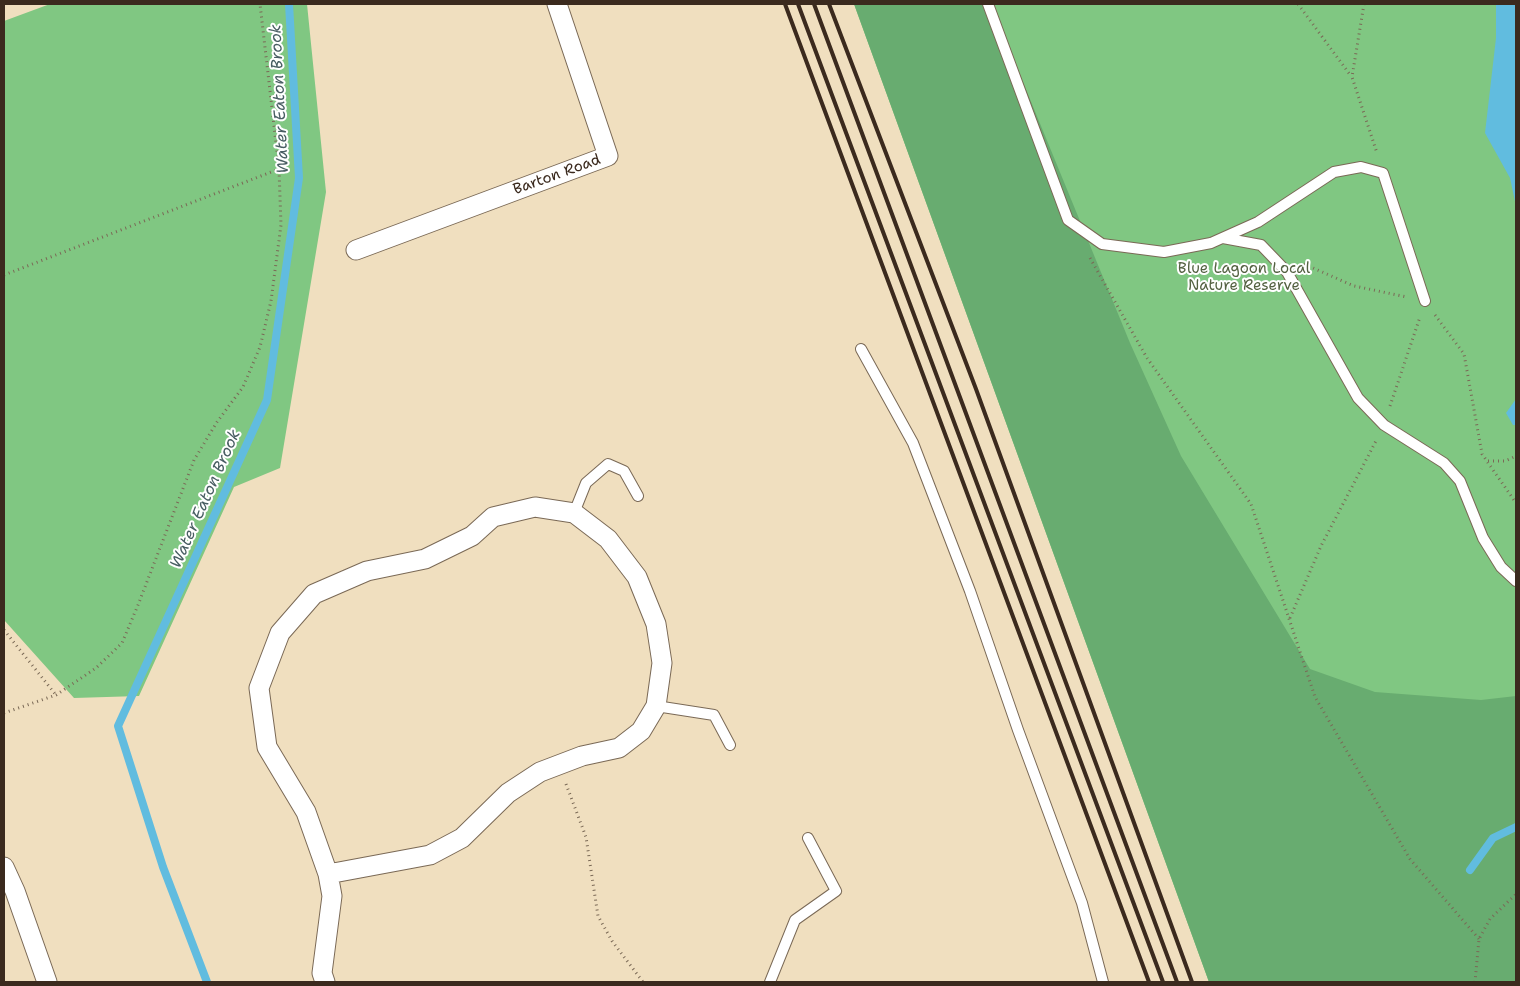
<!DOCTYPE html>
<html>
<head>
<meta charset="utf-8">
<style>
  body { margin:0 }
  #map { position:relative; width:1520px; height:986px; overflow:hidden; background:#f0dfbf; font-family:"Shantell Sans",sans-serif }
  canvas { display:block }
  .frame { position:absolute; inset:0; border:5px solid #3b2a1e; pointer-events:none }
</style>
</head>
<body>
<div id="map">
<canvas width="1520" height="986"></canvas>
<div class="frame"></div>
</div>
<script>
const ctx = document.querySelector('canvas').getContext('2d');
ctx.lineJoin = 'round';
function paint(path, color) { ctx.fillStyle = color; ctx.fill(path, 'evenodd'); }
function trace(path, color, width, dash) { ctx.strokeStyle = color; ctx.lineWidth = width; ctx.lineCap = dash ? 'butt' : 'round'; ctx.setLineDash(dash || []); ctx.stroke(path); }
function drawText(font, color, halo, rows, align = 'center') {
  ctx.font = font + ' "Shantell Sans",sans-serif'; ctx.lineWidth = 4; ctx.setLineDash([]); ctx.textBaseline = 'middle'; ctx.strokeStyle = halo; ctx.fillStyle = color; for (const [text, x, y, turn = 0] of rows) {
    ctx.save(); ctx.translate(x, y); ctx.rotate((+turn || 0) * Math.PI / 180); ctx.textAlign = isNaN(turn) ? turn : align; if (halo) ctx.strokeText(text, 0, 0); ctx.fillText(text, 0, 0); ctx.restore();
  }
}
const green = new Path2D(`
  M50,4H307L326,192L280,468L234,487L139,696L74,698L4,620V21Z
  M854,4H1516V982H1209Z`);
const forest = new Path2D(`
  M854,4H991L1130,343L1181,456L1310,669L1375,692L1481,700L1516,696V982H1209Z`);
const water = new Path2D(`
  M1496,4H1516V206L1510,178L1485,133L1496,38Z
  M1516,399V425H1513L1506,413Z`);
const stream = new Path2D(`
  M1470,870L1493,838L1516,827
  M207,982L163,867L118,726L267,400L299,178L289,4`);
const path = new Path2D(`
  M1298,4L1351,76
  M1364,4L1352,77L1377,153
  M1090,258L1147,358L1251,504L1315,697L1410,859L1479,939
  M1304,264L1354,286L1407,297
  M4,275L279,169
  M1435,315L1464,354L1482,454L1516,503
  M1390,406L1420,317
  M1488,461H1505L1514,457L1516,458
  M1290,618L1321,546L1377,439
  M4,630L56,695
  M4,713L56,695L96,668L122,643L138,605L194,460L217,422L243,387L260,347L271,301L281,225L279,169L260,4
  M566,784L586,837L598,916L612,941L643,982
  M1475,982L1479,939L1490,919L1516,894`);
const service = new Path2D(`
  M988,4L1068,220L1102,244L1164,252L1211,243L1258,222L1334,172L1361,167L1383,173L1425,301
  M1223,238L1261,245L1287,272L1358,398L1384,425L1444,463L1460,481L1483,538L1501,567L1516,581
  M861,349L913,443L970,591L1018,730L1082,903L1103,982
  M574,513L586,483L608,464L624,471L638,496
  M656,706L714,715L730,745
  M770,982L795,920L836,891L808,838`);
const minor = new Path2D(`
  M356,250L608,156L557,4
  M4,867L15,891L47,982
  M325,982L322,973L332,896L328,874L306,812L267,747L259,688L280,633L314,594L367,571L425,559L472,536L493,517L535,507L574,513L608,539L637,577L656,624L662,663L656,706L641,731L619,748L582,756L540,772L508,793L462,838L430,855L328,874`);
const rail = new Path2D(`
  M785,4L1149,982
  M798,4L1163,982
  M814,4L1177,982
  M829,4L976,389L1192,982`);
const streetNames = [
  ["Barton Road",557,175,-20]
];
const parkNames = [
  ["Blue Lagoon Local",1244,269],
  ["Nature Reserve",1244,286]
];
const waterNames = [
  ["Water Eaton Brook",280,99,-93],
  ["Water Eaton Brook",206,499,-66]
];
paint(green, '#80c782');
paint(forest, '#68ac70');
paint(water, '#61bcdf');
trace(stream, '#61bcdf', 8);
trace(service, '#7a6956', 12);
trace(minor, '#7a6956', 21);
trace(path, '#7a6956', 3, [1, 4]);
trace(service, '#fff', 10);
trace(minor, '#fff', 19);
trace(rail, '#3b2a1e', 4);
drawText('15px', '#3b2a1e', '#fff', streetNames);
drawText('15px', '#536141', '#fff', parkNames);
drawText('italic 16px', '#485d62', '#fff', waterNames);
</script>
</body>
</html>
